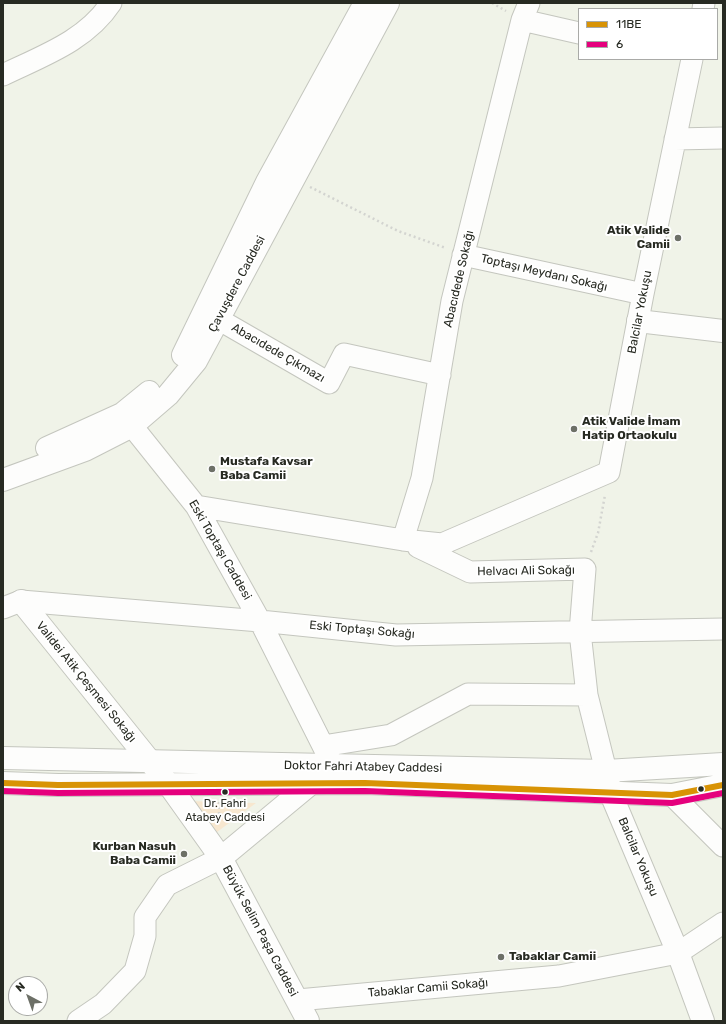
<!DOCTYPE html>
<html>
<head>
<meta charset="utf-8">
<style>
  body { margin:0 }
  #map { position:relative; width:726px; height:1024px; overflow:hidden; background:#f0f3e8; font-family:Rubik,sans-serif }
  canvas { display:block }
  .frame { position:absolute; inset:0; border:4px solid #272a22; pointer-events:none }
  .legend { position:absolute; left:578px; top:8px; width:140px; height:52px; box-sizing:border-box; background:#fff; border:1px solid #a9aaa7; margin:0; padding:5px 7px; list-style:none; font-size:12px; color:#272a22 }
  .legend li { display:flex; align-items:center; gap:8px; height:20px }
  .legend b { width:20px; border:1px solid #a9aaa7 }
  .north { position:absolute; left:8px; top:976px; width:40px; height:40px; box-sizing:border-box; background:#fff; border:1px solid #a9aaa7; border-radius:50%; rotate:319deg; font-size:11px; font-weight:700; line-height:16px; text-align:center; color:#272a22 }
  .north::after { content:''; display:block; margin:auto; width:14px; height:18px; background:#6d7067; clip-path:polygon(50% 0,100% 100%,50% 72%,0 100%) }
</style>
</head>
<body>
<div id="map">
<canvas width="726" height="1024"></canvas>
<div class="frame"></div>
<ul class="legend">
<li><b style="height:5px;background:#d89305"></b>11BE</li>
<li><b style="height:5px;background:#e5007d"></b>6</li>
</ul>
<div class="north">N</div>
</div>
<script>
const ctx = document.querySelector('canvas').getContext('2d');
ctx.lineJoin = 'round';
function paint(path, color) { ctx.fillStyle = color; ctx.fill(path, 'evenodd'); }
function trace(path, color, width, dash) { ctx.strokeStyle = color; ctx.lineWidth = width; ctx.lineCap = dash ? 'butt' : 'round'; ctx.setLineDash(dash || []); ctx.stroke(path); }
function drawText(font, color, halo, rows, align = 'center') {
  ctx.font = font + ' Rubik,sans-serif'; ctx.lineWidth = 4; ctx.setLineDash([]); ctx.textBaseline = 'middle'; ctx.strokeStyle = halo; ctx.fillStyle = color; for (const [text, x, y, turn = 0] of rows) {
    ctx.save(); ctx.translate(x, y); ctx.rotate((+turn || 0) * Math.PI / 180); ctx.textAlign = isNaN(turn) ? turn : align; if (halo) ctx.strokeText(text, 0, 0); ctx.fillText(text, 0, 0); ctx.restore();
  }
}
const green = new Path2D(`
  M187,801L256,803L213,835Z`);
const path = new Path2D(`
  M492,3L506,11
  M310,187L398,231L446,248
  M591,552L598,533L605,495
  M219,802V821`);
const minor = new Path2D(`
  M703,9L704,3
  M522,20L579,33
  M3,75C42,56 86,41 111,3
  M675,139L723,138
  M463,255L643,294
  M218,319L329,383L344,354L440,375
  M132,426L196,506L260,621L323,746
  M196,506L403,540L442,544L609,472L643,294L692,59
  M403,540L422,478L452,301L522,20L529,3
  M418,547L470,572L585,569L580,632L587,695L606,771
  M3,608L21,601L260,621L396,635L723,629
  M329,758L323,746L391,735L468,694L587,695
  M672,795L723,846
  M298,1000L559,976L678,953L723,923
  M78,1021L103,1004L135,971L145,936V917L167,885L221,858`);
const tertiary = new Path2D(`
  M638,321L723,331
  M183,355L267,182L365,3
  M47,448L122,414L149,392
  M3,480L85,450L132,426L168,395L196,361L388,3
  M21,601L169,785L221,858L308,1021
  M607,776L611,794L678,953L703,1021
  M221,858L309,785`);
const primary = new Path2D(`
  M3,758L606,771L723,764
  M3,783L58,785L365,783L672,795L723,785`);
const bus1 = new Path2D(`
  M3,783L58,785L365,783L672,795L723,785`);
const bus2 = new Path2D(`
  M3,791L58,793L365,791L672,803L723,793`);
const markers = [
  [678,238,4,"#6d7067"],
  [574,429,4,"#6d7067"],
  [212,469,4,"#6d7067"],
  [701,789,3.5,"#272a22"],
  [225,792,3.5,"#272a22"],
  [184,854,4,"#6d7067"],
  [501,957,4,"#6d7067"]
];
const busNames = [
  ["Dr. Fahri",225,804],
  ["Atabey Caddesi",225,818]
];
const poiNames = [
  ["Atik Valide",670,231,"right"],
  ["Camii",670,245,"right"],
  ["Atik Valide İmam",582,422],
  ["Hatip Ortaokulu",582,436],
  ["Mustafa Kavsar",220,462],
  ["Baba Camii",220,476],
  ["Kurban Nasuh",176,847,"right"],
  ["Baba Camii",176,861,"right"],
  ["Tabaklar Camii",509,957]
];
const streetNames = [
  ["Toptaşı Meydanı Sokağı",544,273,13],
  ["Abacıdede Sokağı",459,279,-77],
  ["Çavuşdere Caddesi",237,284,-62],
  ["Balcilar Yokuşu",640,312,-79],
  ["Abacıdede Çıkmazı",278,353,30],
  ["Eski Toptaşı Caddesi",220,550,60],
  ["Helvacı Ali Sokağı",526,571,-1],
  ["Eski Toptaşı Sokağı",362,630,5],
  ["Validei Atik Çeşmesi Sokağı",86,682,51],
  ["Doktor Fahri Atabey Caddesi",363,767,1],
  ["Balcilar Yokuşu",638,857,67],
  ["Büyük Selim Paşa Caddesi",260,931,62],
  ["Tabaklar Camii Sokağı",428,988,-5]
];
paint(green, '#f7e7cf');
trace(minor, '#c4c6be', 23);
trace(tertiary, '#c4c6be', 24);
trace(primary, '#c4c6be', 24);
trace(path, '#d3d4d0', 2.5, [2, 3]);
trace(minor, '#fdfdfc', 21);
trace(tertiary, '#fdfdfc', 22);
trace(primary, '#fdfdfc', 22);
trace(bus1, '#d89305', 6);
trace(bus2, '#e5007d', 6);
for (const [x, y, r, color] of markers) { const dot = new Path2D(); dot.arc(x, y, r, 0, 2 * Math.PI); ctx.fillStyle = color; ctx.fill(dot); trace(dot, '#fff', 1.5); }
drawText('11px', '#272a22', '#fff', busNames);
drawText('bold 12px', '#272a22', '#fff', poiNames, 'left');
drawText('12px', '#272a22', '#fff', streetNames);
</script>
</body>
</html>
